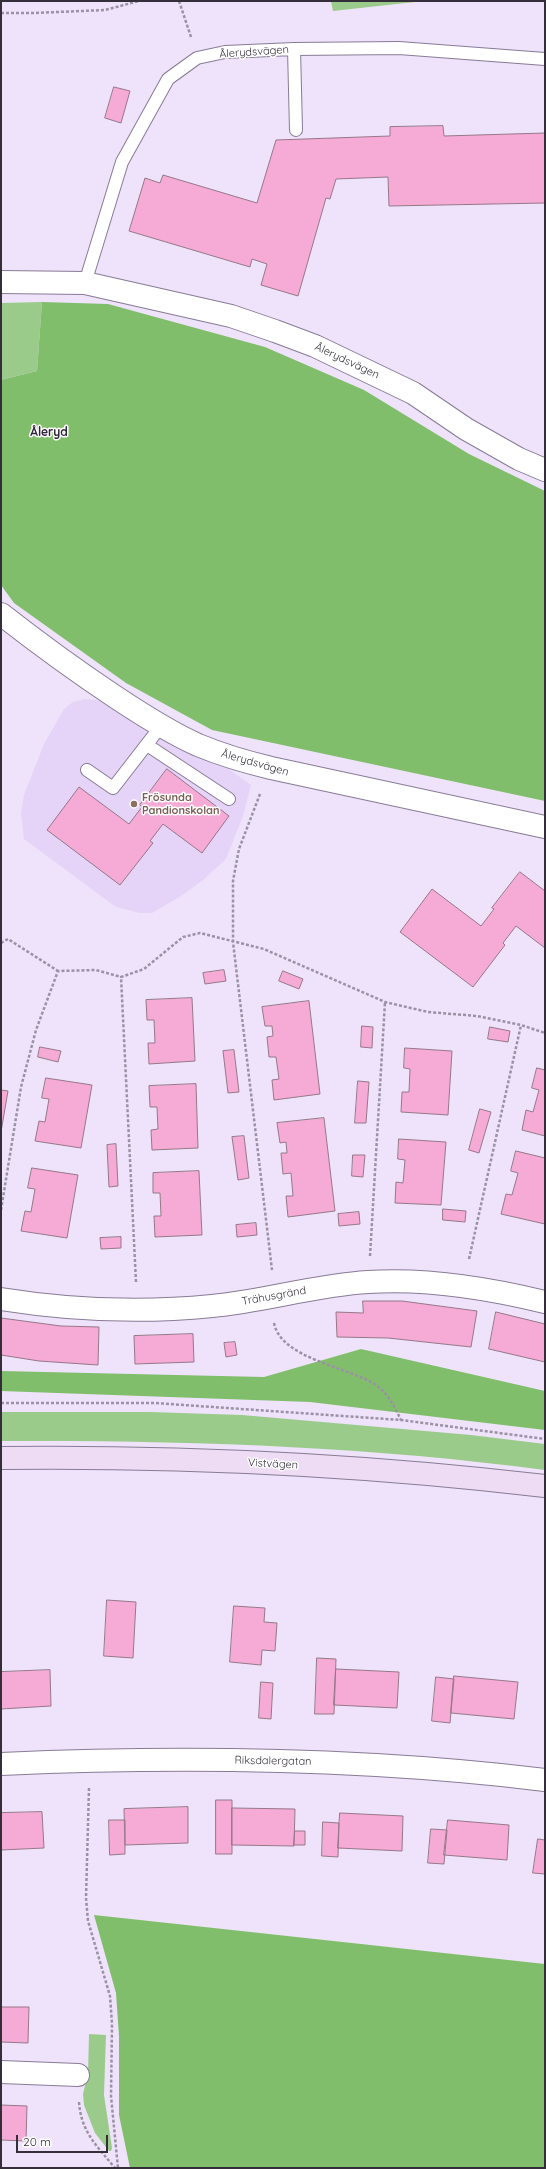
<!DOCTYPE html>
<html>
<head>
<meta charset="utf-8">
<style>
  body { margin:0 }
  #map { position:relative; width:546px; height:2169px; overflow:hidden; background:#eee3fb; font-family:Quicksand,sans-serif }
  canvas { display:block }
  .frame { position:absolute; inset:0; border:2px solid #332e39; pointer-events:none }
  .scale { position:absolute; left:16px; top:2135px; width:92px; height:18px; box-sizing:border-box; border:2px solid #332e39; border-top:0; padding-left:5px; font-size:12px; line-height:14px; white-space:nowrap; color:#332e39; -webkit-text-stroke:3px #fff; paint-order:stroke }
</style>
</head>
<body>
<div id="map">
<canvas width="546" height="2169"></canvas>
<div class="frame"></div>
<div class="scale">20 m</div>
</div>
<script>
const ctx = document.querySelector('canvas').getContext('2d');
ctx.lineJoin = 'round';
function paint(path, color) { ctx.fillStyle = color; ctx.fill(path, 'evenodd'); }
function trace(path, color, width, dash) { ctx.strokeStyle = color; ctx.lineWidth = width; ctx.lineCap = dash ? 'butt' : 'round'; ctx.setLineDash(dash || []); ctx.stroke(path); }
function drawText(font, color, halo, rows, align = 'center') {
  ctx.font = font + ' Quicksand,sans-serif'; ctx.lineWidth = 3; ctx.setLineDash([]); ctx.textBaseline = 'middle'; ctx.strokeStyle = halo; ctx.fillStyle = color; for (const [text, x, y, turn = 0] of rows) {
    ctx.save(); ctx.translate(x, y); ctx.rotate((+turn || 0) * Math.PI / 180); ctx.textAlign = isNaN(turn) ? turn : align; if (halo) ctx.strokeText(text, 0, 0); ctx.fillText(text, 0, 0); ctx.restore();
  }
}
const built = new Path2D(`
  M85,699L107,701L152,728L226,767L251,785L243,816L226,859L203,880L181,896L152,913H140L116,907L24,839L21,813L24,795L44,744L64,709L73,702Z`);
const green = new Path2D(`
  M331,1H424L333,11Z
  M42,302L37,371L1,380V303Z
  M1,1412H150L242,1415L471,1435L545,1444V1470C365,1446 182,1440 1,1441Z
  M89,2034L106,2035L104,2095L112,2148L111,2151H109L95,2133L84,2105L83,2094L88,2073Z`);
const forest = new Path2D(`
  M42,302L108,304L265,347L364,390L469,454L545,491V801L212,730L126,683L14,603L1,585V380L37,371Z
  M361,1349L545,1391V1430L310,1402L1,1391V1371L264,1377Z
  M94,1915L545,1964V2168H130L119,2115V2036L116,1993Z`);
const building = new Path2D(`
  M114,87L130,91L121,123L105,118Z
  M443,126L444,136L545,133V203L389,206L388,177L336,179L330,199L326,198L298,296L261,285L267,264L252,259L250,267L129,231L145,178L160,183L163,175L257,203L276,140L390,136V127Z
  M167,769L229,816L202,853L163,824L150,841L153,843L120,885L47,830L79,787L129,824L142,807L140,805Z
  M520,872L545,891V948L516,926L503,943L505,945L473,987L400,932L432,889L481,926L494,909L492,908Z
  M224,970L226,981L205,984L203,973Z
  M283,971L303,979L299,989L279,981Z
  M192,998L195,1061L149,1064L148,1043H155L154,1020H147L146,1000Z
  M309,1001L320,1094L274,1100L272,1080L279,1079L276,1057H269L267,1037L273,1036L272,1026H265L262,1007Z
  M362,1026L373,1027L372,1048L361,1047Z
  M490,1027L510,1031L508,1042L488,1039Z
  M40,1047L61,1051L58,1062L38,1057Z
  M405,1048L452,1051L448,1115L401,1112L402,1092H409L410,1069L404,1068Z
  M234,1050L239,1092L228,1093L223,1051Z
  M537,1068L545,1070V1136L522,1130L526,1110L533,1112L539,1090L532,1088Z
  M46,1078L92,1085L81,1148L35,1141L39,1121L45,1122L49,1099L42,1098Z
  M358,1081L369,1082L366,1123H355Z
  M196,1084L198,1148L152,1150L151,1130L158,1129L157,1107H150L149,1086Z
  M1,1090L8,1091L1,1132Z
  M480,1109L491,1112L479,1153L469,1150Z
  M324,1118L335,1211L288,1217L286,1196H293L291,1173L283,1174L281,1153H287L286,1142L280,1143L277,1123Z
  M244,1136L249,1178L238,1180L232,1137Z
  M399,1139L446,1142L441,1205L395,1203L396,1182L403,1183L405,1160L398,1159Z
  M116,1144L118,1186L109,1187L107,1145Z
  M516,1151L545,1158V1224L501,1214L506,1194L512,1195L518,1173L511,1171Z
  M353,1155H365L363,1177L352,1176Z
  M32,1168L78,1175L67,1238L21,1231L25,1211L31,1212L35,1189L28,1188Z
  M199,1171L202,1235L155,1237L154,1216H161L160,1193H153V1173Z
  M443,1209L466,1211L465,1222L443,1220Z
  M359,1212L360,1224L339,1226L338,1214Z
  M256,1223L257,1235L237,1237L236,1225Z
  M121,1237V1248L101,1249L100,1238Z
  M363,1301H402L477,1311L471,1347L388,1338L337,1337L336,1312L363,1313Z
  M496,1312L545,1324V1362L489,1349Z
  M1,1318L61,1326L99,1327L98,1365L39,1361L1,1355Z
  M193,1334L194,1362L135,1364L134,1336Z
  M235,1342L237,1355L226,1357L224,1343Z
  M107,1600L136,1602L133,1658L104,1656Z
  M234,1606L265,1608L264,1622L277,1623L275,1651L262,1650L261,1665L230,1662Z
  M317,1658L336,1659L334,1714H315Z
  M336,1669L399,1672L397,1708L334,1705Z
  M50,1670L51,1706L1,1709V1672Z
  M454,1676L518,1682L514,1719L451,1713Z
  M436,1677L454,1679L450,1723L432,1721Z
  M261,1682L273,1683L271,1719L259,1718Z
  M216,1800H232V1854H216Z
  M188,1807V1843L125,1845L124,1809Z
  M232,1808L295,1809L294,1846L232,1845Z
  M42,1812L44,1848L1,1850V1813Z
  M340,1813L403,1816L402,1851L338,1848Z
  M109,1820H125V1854L110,1855Z
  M448,1820L509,1825L507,1860L444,1855Z
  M323,1822L339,1823L338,1857L322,1856Z
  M431,1829L447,1830L444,1864L428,1863Z
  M295,1831H305V1845H294Z
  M538,1839L545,1840V1874L533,1873Z
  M1,2007H29L28,2043L1,2042Z
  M1,2105L27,2106L26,2141L1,2140Z`);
const path = new Path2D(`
  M179,1L191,37
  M1,13H34L105,10L139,1
  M260,794L239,849L233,881V942L272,1270
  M1,943L8,939L58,971
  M1,1210L21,1087L36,1030L58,971L96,970L121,977
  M370,1256L385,1002
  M469,1259L521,1025
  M136,1282L121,977L144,969L183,937L200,933L264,949L385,1002L428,1012L477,1016L521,1025L545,1033
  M274,1323C281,1359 349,1367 376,1385C388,1393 395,1408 401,1420
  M1,1403H155L401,1420L545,1439
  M89,1788L86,1898L88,1921L110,1996L112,2024L111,2096L118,2168
  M79,2102C81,2132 97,2146 115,2168`);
const lane = new Path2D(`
  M294,49L296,130
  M85,283L122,162L168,79L197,58L225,52L294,49L399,48L545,59
  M147,745L229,799
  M87,770L113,788L161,726`);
const street = new Path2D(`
  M1,282L85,283L231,316L275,331L315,346L413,393L466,429L519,459L545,470
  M1,614C38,643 75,670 114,696C141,714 169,732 198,745C222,755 246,762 271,768L545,827
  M1,1299C70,1310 143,1313 212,1306C265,1301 316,1285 368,1282C427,1278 488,1288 545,1302
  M1,1764C183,1756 364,1758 545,1780
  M1,2072L78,2075`);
const secondary = new Path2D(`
  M1,1458C183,1456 365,1465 545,1486`);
const markers = [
  [134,804,4,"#8d6e63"]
];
const streetNames = [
  ["Ålerydsvägen",254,52,-4],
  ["Ålerydsvägen",347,361,25],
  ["Ålerydsvägen",255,763,16],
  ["Trähusgränd",274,1296,-10],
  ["Vistvägen",273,1464,3],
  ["Riksdalergatan",273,1761,1]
];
const educationNames = [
  ["Frösunda",142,798],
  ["Pandionskolan",142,811]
];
const neighbourhoodNames = [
  ["Åleryd",49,432]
];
paint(built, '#e5d3f8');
paint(green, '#9bcb8b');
paint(forest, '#81be6b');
paint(building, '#f6aad6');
trace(building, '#957888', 1);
trace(lane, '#887b95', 14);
trace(street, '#887b95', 24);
trace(secondary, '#887b95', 24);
trace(path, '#9a92a4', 2.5, [3, 2]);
trace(lane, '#fff', 12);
trace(street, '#fff', 22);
trace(secondary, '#eddcf3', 22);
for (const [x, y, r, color] of markers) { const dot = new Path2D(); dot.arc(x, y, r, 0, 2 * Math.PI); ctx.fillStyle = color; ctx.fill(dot); trace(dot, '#fff', 1.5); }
drawText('11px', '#332e39', '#fff', streetNames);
drawText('bold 11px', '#785e54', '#fff', educationNames, 'left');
drawText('bold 12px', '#2f243a', '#fff', neighbourhoodNames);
</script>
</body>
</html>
